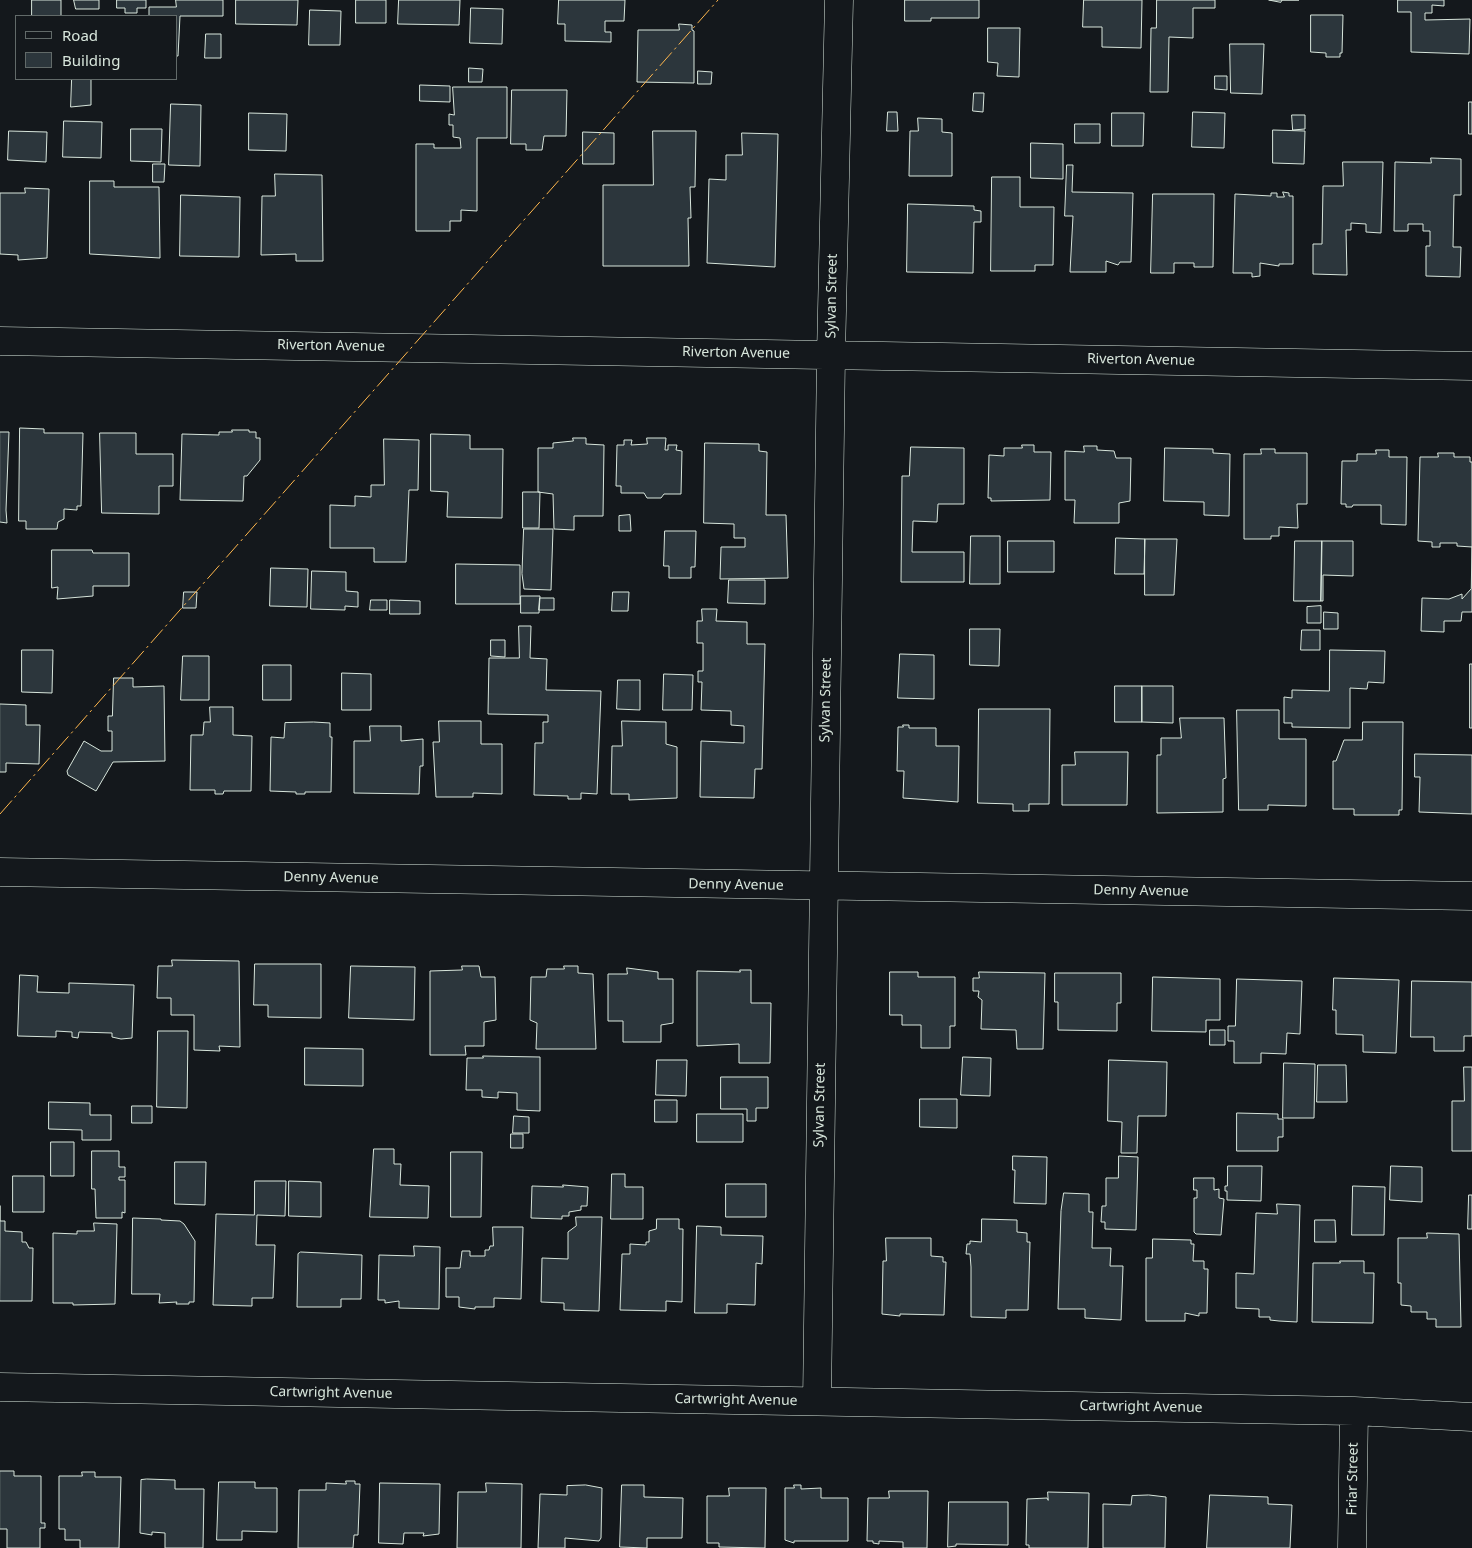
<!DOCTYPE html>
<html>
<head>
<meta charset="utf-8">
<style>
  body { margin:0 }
  #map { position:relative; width:1472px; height:1548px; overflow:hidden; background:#14181c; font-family:"Noto Sans",sans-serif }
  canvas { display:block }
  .legend { position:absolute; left:15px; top:15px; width:162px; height:65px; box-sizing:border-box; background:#14181c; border:1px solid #626a69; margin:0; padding:6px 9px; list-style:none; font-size:15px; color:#d8e6dc }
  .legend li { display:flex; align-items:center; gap:10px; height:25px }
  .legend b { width:25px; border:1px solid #626a69 }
</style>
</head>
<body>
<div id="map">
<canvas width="1472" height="1548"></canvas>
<ul class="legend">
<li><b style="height:6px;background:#14181c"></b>Road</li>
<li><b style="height:14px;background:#2c363c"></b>Building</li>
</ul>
</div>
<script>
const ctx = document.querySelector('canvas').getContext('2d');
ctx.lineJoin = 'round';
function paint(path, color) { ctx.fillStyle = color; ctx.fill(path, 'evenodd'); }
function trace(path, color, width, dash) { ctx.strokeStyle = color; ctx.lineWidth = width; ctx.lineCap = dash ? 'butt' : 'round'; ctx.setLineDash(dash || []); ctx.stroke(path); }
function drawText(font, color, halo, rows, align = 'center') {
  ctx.font = font + ' "Noto Sans",sans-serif'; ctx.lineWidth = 4; ctx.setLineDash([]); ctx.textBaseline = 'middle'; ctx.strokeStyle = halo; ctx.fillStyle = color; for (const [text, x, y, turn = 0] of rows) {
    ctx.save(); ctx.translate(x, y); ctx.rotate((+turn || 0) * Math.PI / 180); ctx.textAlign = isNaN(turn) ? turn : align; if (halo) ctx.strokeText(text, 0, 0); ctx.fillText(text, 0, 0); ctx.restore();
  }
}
const building = new Path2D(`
  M32,0H61V16H32Z
  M74,0H99V9H76Z
  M117,0H146V8H137V13H125V8H117Z
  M176,0H223V16H180L178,56H176V16H149V7H176Z
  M236,0H298L297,25L236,24Z
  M356,0H386V23H356Z
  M399,0H460L459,25L398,24Z
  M559,0H625L624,21H605V32H611V42L565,41V24H558Z
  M905,0H979V18H931V21H905Z
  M1084,0H1142L1141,48L1102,47V27H1083Z
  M1157,0H1215V8H1193V38L1169,37L1168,92H1150L1151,28H1156Z
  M1269,0H1299H1282L1281,2Z
  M1398,0H1444V6L1432,5V13H1425V20L1470,19L1469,54L1411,52V12H1398Z
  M471,8L503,9L502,44L470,43Z
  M310,10L341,11L340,45H309Z
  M1311,15H1343L1342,53H1340V57H1326V53L1311,52Z
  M679,24L692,25V30L694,31V83L637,82L638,30H679Z
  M988,28H1020L1019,77L997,76L998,63L988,62Z
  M206,34H221V58H205Z
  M1230,44H1264L1262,94L1231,93Z
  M469,68L483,69L482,82H469Z
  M698,71L712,72L711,84H698Z
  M1215,76H1227V90L1215,89Z
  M72,79H91V105L71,107Z
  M420,85L450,86V102L420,101Z
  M453,87H507V138H477V211L461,210V221H450V231H416V144H434V148H461L460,138L453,137V125H449V114L454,115Z
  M512,90H567L566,136H544L542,150H526V144H511Z
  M974,93H984L983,112L973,111Z
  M1469,102H1472V134H1469Z
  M171,104L201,105L200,166L169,165Z
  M888,112H897L898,131H887Z
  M1193,112L1225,113L1224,148L1192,147Z
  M249,113L287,114L286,151L249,150Z
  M1112,113H1144L1143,146H1112Z
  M1292,115H1305V129L1293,130Z
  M918,118L942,119V132L952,133V176H909L910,131H918Z
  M64,121L102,122L101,158L63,157Z
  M1075,124H1100V143H1075Z
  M131,129H162L161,162L131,161Z
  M1273,130L1305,131L1304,164L1273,163Z
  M9,131L47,132L46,162L8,160Z
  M653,131H696L695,187H690L691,218H688L689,266H603V185H653Z
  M583,132L614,133V164H583Z
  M742,133L778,134L775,267L707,263L709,179L726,180V155H742Z
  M1031,143L1063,144V179L1031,178Z
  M1431,158L1461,159V195H1454L1453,247H1461L1460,277L1426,276V246H1430V231H1423V224H1408V231H1394L1395,162L1431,163Z
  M1343,162H1383L1381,233L1366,232V224L1351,223V230H1346L1347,275L1313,274V244H1322L1323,186H1343Z
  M153,164H165L164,182H153Z
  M1067,165H1073L1072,192L1133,193L1131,262H1120L1118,265L1106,261V272H1070L1073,216H1065Z
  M275,174L322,175L323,261H296V254L261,255L262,196H275Z
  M992,177H1020V207H1054L1053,265H1035V271H991Z
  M90,181H114V187H159L160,258L90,254Z
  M25,188L49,189L47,258L18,260V255L0,254V193H25Z
  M1283,192L1289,193V196H1293V264H1279V266L1260,263V276L1252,277V273H1233L1235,194L1271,196V193H1277V197H1284Z
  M1153,194H1214L1213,267H1194V263H1174V273H1151Z
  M181,195L240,197L239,257L180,256Z
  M908,204L974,206V210L981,211V222H974L973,273L907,272Z
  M20,428L44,429V433H83L81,506H77V510L64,509V519L58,522L57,529H26V521H19Z
  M232,430H249V432H256V438H260V460L247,476H244L243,501L180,500L182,434L219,435V432H232Z
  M0,432H9L6,510L7,523L0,522Z
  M100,433H136V454H173V486H159V514L102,513Z
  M431,434L470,435V449H503L502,518L447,517L448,492L431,491Z
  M573,438H586V444L604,445L603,516H574V530L554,529L553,494L538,492V448H553V443L573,441Z
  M647,438H666L665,450H668V445H677L676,450L682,451L681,494H664L661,498H647L644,493H621V486H616L617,445H624V440H632L631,445L647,444Z
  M384,439L419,440L418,490H409L406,562H374V548H330V505L355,506V496L371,497V485H384Z
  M705,443L759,444V451L767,452L766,515H786L788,578L720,579L721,547H745V538H734V524L704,523Z
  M1022,445H1034V452H1051L1050,500L991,501V498H988L989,455L1004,456V448H1022Z
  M1084,446H1097V450L1114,451L1116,458H1131L1130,501L1119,503V523H1074L1075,500H1065V451L1084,452Z
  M911,447L964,448V504H938L937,522L913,521L912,552H964V582H901L902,476H909Z
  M1165,448L1213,449V453L1230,454L1229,516L1204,515V502L1164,501Z
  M1261,449H1275V453H1307V504H1297L1298,528L1279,527V536H1271V539H1244V454H1261Z
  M1376,450H1389V457H1407L1406,525L1381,524V505H1353L1352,507H1346V504H1341L1342,461H1357V454H1376Z
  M1438,453H1454V457H1470V462H1472V547L1457,546V543H1440V547H1432V542L1418,541L1420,457H1438Z
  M523,492H540L539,528H523Z
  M630,515L631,531H619V516Z
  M524,529H553L551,590L524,589L522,574Z
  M665,531H696L695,567H691V578H669V566H664Z
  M971,536H1000V584H970Z
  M1116,538L1145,539L1144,574H1115Z
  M1145,539H1177L1174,595H1145Z
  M1008,541H1054V572H1008Z
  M1295,541H1322L1321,601H1294Z
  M1322,541H1353V576L1323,575V601H1321Z
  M1472,547V612H1462L1461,621H1444V632L1421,631L1422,598L1449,599L1462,594V599L1471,589Z
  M52,550H92L93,553H129V586H93V596L57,599L58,587L52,588Z
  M456,564L520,565V604H456Z
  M271,568L308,569L307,607L270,606Z
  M312,571L346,572V591L358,592V607L345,606V610L311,609Z
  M729,580H765V604L728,603Z
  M184,592H197L196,608H183Z
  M613,592H629L628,611H612Z
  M521,596H540L539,613H521Z
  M540,598H554V610H539Z
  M371,600H387V610H370Z
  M390,600L420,601V614H390Z
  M1321,606V623H1307V607Z
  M702,609H717L716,621L747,622V644H765L762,769H755L754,798L700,797L701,741L744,743V726L731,725V711L701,710L702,682H698V671H703V643H697V621H702Z
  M1324,612L1338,613V629H1324Z
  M519,626H531L530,658L547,659L546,690L601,691L597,794L581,793V799H568V796L534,795L535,743H543V722H548V715L488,714L489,658H519Z
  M970,629H1000L999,666L970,665Z
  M1302,630H1320V650H1301Z
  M491,640H505V657L491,656Z
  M22,650H53L52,693L22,692Z
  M1330,650L1385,651L1384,683L1368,682L1367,689L1350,688V728L1292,727V723H1284V697L1292,698V690L1329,691Z
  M900,654L934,655V699L898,698Z
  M183,656H209V700H181Z
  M1470,664H1472V728H1470Z
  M263,665H291V700H263Z
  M342,673L371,674V710H342Z
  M664,674L693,675L692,710H663Z
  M114,678H133V687L164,686L165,761L113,762L96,791L68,775L67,771L84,741L101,751H112V731H108V716H112Z
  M618,680H640V710L617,709Z
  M1115,686H1142V722H1115Z
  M1142,686H1173V723L1142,722Z
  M0,704L26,705V725H40L39,764L6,763V772H0Z
  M210,707H233V735L252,736L251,791H224L223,794H215V790H190L191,735H203L204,722H210Z
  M979,709H1050L1049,804H1029V811H1013V804L978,803Z
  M1237,710H1279V739H1306V806L1268,805V810H1239Z
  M1180,718H1224L1226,778L1223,779V812L1157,813V755H1161V738H1181Z
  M439,721H481V744H502V794L473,793V797H436L433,742H439Z
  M622,721L666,722V744L677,747V798L629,800V794H611L612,746H622Z
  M314,722L330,723V737H332L331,792H305V794H296V792L270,791L271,737L284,738L285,723Z
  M1363,722H1403L1402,810H1399V815H1354V809H1333V761H1336L1344,740H1362Z
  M903,725H909V728H936V746H959L958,802L903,798L904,771H897L898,727H903Z
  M370,726H401V741L423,739V766H420L419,794L354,793V741H370Z
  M1075,752H1128L1127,805H1062V765H1075Z
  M1415,754L1472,755V814L1419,812L1420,777H1415Z
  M172,960L239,961L240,1047L219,1046L220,1051L194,1050V1015H171V998H157L158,966H172Z
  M255,964H321V1018L268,1017V1005H254Z
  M351,966L415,967L414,1020L349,1018Z
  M462,966H479L481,977H495L496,1020L484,1022V1046H465L466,1055H430V971L462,970Z
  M564,966H578V973L593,974L596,1049H536L537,1023L530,1020L531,977H546L547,969H564Z
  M627,968L658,972V979H673V1023L661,1025V1042H623V1021H608V974H627Z
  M740,970H751V1003H771L770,1063H739V1044L697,1046V971L740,972Z
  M890,972H918V977H955V1026H950V1048H921V1025H902V1015H890Z
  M979,972L1045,973L1043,1049H1017L1016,1030L981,1029L982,1000L978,997L979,991H973V978H979Z
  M1055,973H1121V1003H1117V1031L1058,1030V1002H1055Z
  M20,975L38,976L37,992L69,993V983L134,985L132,1038L121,1039L112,1037V1033L79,1032L78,1038L72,1037V1032L56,1031V1037L18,1036Z
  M1153,977L1220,979V1020H1206V1032L1152,1031Z
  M1334,978L1399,980L1396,1053L1363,1052V1035L1336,1034V1010H1333Z
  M1237,979L1302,981L1300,1034L1287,1033L1286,1054L1261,1053V1063H1234V1041H1228V1026H1235Z
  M1412,981L1472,982V1036H1464V1051H1434V1037H1411Z
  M1210,1030H1225V1045H1210Z
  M158,1031H188L187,1108L157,1107Z
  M305,1048L363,1049V1086L305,1085Z
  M483,1056L540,1057V1111L517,1110V1093L498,1092V1098L482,1097V1090H466L467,1058H483Z
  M963,1057L991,1058L990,1096L961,1095Z
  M657,1060H687L686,1096L656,1095Z
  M1109,1060L1167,1062L1166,1116H1138L1137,1153H1121L1122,1122L1108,1121Z
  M1284,1063L1315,1064L1314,1118H1283Z
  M1318,1065H1346L1347,1102H1317Z
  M1464,1067H1472V1151H1452V1101H1464Z
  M721,1077H768V1108H756V1121H747V1109H721Z
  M920,1099H957V1128L920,1127Z
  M655,1100H677V1122H655Z
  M49,1102L90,1103V1115H111V1140H82V1130L49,1129Z
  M132,1106H152V1123H132Z
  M1237,1113L1278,1114V1119H1283V1137H1278V1151H1237Z
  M697,1114H743V1142H697Z
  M514,1116L529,1117V1133H513Z
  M511,1134H523V1148H511Z
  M51,1142H74V1176H51Z
  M374,1149H394V1164H401L400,1185L429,1186L428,1218L370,1217Z
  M92,1151H119V1167H125V1177H119V1180H125V1213L122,1212V1218H96L95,1189H92Z
  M451,1152H482L481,1217H451Z
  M1013,1156L1047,1157L1046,1204L1014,1203L1015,1170H1013Z
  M1119,1156L1138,1157L1136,1230L1105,1229V1222H1101L1102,1206H1106V1178H1118Z
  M175,1162H206L205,1205L175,1204Z
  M1228,1166H1262L1261,1201L1227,1200V1191H1225V1186H1227Z
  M1391,1166L1422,1167V1202L1390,1200Z
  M612,1174H625V1187H643V1219H611Z
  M13,1176H44V1212H13Z
  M1194,1178H1214V1190L1219,1189V1198L1224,1199L1221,1235L1196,1234L1194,1232V1198H1197V1190H1194Z
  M255,1181H286L285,1216L257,1215L256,1245H275L273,1298H252V1306L213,1305L216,1214L254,1215Z
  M289,1181L321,1182V1217L289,1216Z
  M726,1184H766V1217H726Z
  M563,1185L588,1187L587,1206H581V1210L569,1212V1216H562V1219L531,1218L532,1186L563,1187Z
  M1353,1186L1385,1187L1384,1235H1352Z
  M1064,1193L1089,1194V1212H1093L1092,1248H1111L1110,1266H1123L1121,1320L1085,1318V1309H1058L1061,1211Z
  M1469,1195H1472V1229H1468Z
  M1277,1204L1300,1205L1297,1322L1279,1321L1270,1320V1317H1259V1309L1236,1308V1273L1254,1274L1256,1213L1277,1214Z
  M0,1206V1221H5V1231L22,1232V1242H26L29,1248H33L32,1301H0Z
  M576,1217H602L599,1311L564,1310V1303L541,1302L542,1258L568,1259V1232L576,1226Z
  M133,1218L161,1219V1220L180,1221L184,1224L195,1241L194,1302H189V1304H176L177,1302L159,1303L160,1294H132Z
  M657,1219H679V1229H683L682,1302L666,1301V1311L620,1310L622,1254H630V1244L646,1245V1242H649V1231L656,1229Z
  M982,1219L1017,1220V1232L1027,1233V1242H1030L1028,1310H1006V1318L971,1317V1267L970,1254H966L967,1244H970V1241L981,1242Z
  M1315,1220H1335L1336,1242H1315Z
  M94,1223L117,1224L115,1304L73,1305V1303H53V1233L77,1234V1231H94Z
  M697,1226L721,1227V1235L763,1236L762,1264L756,1263L755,1305L727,1304V1313H695Z
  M493,1227H523L521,1299L494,1298V1307H475V1309L459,1307V1297H446V1268H460L462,1251H470V1256H485V1250H489L490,1246H493Z
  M1427,1233L1459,1234L1461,1327H1436V1319H1427V1312H1411V1306L1401,1305V1283H1398V1238H1427Z
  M886,1238H931V1256L943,1257V1262H946L944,1315L900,1314V1316L882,1314L883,1261H886Z
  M1153,1239L1191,1240V1244H1194L1193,1261H1204V1269H1208L1207,1313H1199V1316L1185,1313V1321H1146V1258H1152Z
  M414,1246L440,1247L439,1309L399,1308V1301L385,1303V1300H378L379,1255L414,1256Z
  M301,1252L362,1255L361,1299H341V1307H297L298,1254Z
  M1340,1261H1364V1273H1374L1373,1323L1312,1322L1313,1263H1340Z
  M0,1471H14V1476H41V1523H45V1528H40V1548H7V1529H0Z
  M82,1472H95V1477H121L119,1548H80V1540H65V1529H59V1476H82Z
  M147,1479L175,1480V1489H204L203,1548H165V1533L152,1532V1535L140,1533L141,1480Z
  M346,1481H355V1484H360L358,1535H354L353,1548H298L299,1490H326V1483L346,1484Z
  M219,1482H255V1488H277V1532L242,1531V1540H217Z
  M380,1483L440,1484L439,1534L423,1536L424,1533H404L403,1544L379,1543Z
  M486,1483L522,1484L521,1548H457L458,1492H486Z
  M586,1485L602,1488L601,1538L599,1541L565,1538V1548H538L540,1494L567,1495V1486Z
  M622,1485H644V1497L683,1498L682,1538H647V1548L620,1547Z
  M794,1485H801V1489L821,1488V1498H848V1541H794V1543L785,1540V1488H794Z
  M729,1488H766L765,1548L719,1547V1543H707V1496H729Z
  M889,1491H928L927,1548H903V1542L879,1541V1544L873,1543V1541H867L868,1498H889Z
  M1048,1492L1089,1493L1088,1548H1029V1545H1026L1027,1499L1047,1498L1048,1500Z
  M1149,1495L1166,1497L1165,1548H1103V1504L1131,1505L1132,1496Z
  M1210,1495L1268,1497V1504L1292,1505L1290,1548H1207Z
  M949,1502H1008V1545L956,1544V1546L948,1547Z`);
const minor = new Path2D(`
  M0,341L1472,366
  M0,872L1472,896
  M0,1387L1354,1411L1472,1417
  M817,1401L831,355L839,0
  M1352,1548L1354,1411`);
const power = new Path2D(`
  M0,814L718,0`);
const streetNames = [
  ["Sylvan Street",832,296,-89],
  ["Riverton Avenue",331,346,1],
  ["Riverton Avenue",736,353,1],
  ["Riverton Avenue",1141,360,1],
  ["Sylvan Street",826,700,-89],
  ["Denny Avenue",331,878,1],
  ["Denny Avenue",736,885,1],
  ["Denny Avenue",1141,891,1],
  ["Sylvan Street",820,1105,-89],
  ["Cartwright Avenue",331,1393,1],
  ["Cartwright Avenue",736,1400,1],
  ["Cartwright Avenue",1141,1407,1],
  ["Friar Street",1353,1479,-89]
];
paint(building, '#2c363c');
trace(building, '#d8e6dc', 1);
trace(minor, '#d8e6dc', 29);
trace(minor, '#14181c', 28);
trace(power, '#ffb74d', 1, [18, 4, 2.5, 4]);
drawText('14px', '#d8e6dc', '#14181c', streetNames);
</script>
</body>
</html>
